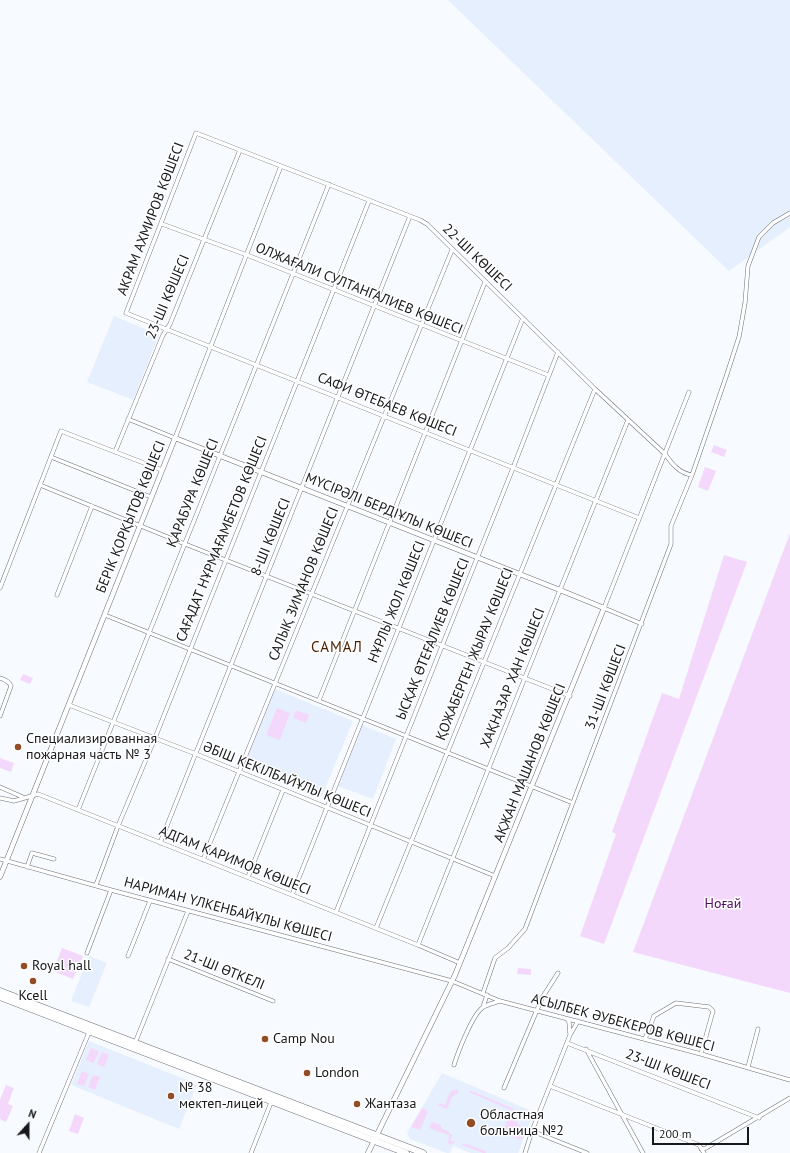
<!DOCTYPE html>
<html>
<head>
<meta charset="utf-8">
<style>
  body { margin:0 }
  #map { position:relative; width:790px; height:1153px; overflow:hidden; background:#f7faff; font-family:"PT Sans",sans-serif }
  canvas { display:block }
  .north { position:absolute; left:8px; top:1105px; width:40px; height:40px; -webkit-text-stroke:3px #fff; paint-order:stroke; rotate:21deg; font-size:11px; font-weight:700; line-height:16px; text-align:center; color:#17181b }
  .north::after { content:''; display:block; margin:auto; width:14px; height:18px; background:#17181b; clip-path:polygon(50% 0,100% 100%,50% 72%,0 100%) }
  .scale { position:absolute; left:652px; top:1127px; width:97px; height:18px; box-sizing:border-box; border:2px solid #17181b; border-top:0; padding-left:5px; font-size:12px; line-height:14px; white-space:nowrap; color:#17181b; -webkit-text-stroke:3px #fff; paint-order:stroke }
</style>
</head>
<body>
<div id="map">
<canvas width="790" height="1153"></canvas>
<div class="north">N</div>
<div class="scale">200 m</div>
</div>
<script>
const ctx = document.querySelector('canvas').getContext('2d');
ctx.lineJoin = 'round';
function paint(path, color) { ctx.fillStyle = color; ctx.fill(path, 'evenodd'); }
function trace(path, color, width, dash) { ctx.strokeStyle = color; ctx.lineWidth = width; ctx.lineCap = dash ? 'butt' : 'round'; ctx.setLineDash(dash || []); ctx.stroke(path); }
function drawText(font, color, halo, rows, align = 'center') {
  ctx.font = font + ' "PT Sans",sans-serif'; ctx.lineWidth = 3; ctx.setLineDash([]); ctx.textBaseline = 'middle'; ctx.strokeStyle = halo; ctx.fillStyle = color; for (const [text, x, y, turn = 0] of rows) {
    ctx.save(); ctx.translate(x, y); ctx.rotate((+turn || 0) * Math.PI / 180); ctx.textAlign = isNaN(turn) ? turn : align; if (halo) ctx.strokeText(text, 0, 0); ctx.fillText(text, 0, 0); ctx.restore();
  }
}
const built = new Path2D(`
  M448,0H790V227L729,271Z
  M114,316L159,335L133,400L87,382Z
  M275,689L353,721L322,796L244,763Z
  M362,725L396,739L373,799L338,786Z
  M89,956L107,963L89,1007L71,1001Z
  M89,1041L197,1084L179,1129L71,1085Z
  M442,1073L534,1112L518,1153H471L453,1146L450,1153H447L410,1139L407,1133Z`);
const green = new Path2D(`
  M714,445L727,450L724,457L711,452Z
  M705,467L716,471L708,491L698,487Z
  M790,533V993L633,952Z
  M724,555L747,562L604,944L580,936L616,834L612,832L662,693L679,699Z
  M23,674L33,678L30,684L20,680Z
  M277,708L290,713L280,740L266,735Z
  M296,710L309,715L306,723L293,718Z
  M0,758L14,763L11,772L0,768Z
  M62,948L83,956L73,979L53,971Z
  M518,968L531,969V975L517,974Z
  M91,1048L99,1051L94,1063L86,1060Z
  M102,1052L109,1055L104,1067L97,1064Z
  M82,1071L89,1074L84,1086L77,1084Z
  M93,1075L100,1077L95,1090L88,1087Z
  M6,1085L14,1088L8,1104L13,1106L6,1122L0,1119V1100Z
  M457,1089L459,1092L452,1097L447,1109L438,1105L439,1103L445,1105L450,1092Z
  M469,1090L514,1109L513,1111L469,1092Z
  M422,1108L428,1111L420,1130L411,1127Z
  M75,1114L84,1118L78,1134L69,1131Z
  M511,1114H512V1116L524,1131L520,1140L505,1134L504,1128L509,1115Z
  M432,1122L441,1125L442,1129L446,1130L452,1135L450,1140L455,1142L454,1144L452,1143L451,1145L448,1143L449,1135L429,1128Z
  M463,1143L486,1151V1153H483L462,1145Z`);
const minor = new Path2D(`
  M162,224L247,255L548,375
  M128,419L175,438L281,166
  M115,452L163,335L170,324L240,150
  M51,457L151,497
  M40,485L185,544L570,696
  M639,518L126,313L196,133L420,220L427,224L595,389L665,454C672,464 679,473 692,475
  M0,588L61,431L162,470
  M57,595L92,506
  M105,615L573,803
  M642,624L604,608L689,392
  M0,678C5,680 9,681 11,686L0,716
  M319,700L485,282
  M69,705L196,754L495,876
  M0,787L25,798
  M0,798L14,801L38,794L418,945L460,963
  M78,810L329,184
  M160,843L410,216
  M0,859L111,890L452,981L500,1001L701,1054L790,1080
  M203,860L452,250
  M27,867L32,853L54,859
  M248,877L283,790
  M96,885L118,826L155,738L369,201
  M292,895L523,318
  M336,912L513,468L558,352
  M376,928L595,389
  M418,945L628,420
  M87,953L111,890
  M128,956L150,901
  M168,959L273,1001
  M483,993L495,958L508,948L525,929L671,544V526L692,475L726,377L739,337L745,303L748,266L759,237L773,223L790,213
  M483,1007L487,995
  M567,1019L569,1022L570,1034
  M645,1039L654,1016L676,1003L709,1007L713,1011L701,1054
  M135,1043L188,911
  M567,1043L759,1118
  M586,1049L643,1153
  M454,1065C458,1052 472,1016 482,1008C487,1004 495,1003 500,1001
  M748,1067L758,1029
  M550,1086L699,1145L704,1153
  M504,1088L542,998L558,973
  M532,1131L587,1153
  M701,1149L706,1148L790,1098
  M39,1153L90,1030
  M251,1153L272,1100
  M525,1153L532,1131L570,1035L578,1021`);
const tertiary = new Path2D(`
  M0,877L175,438L560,590L604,608L455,975L368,1153`);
const primary = new Path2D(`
  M0,991L423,1153
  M0,997L406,1153`);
const markers = [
  [18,747,4,"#934d25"],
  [24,966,4,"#934d25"],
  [33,981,4,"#934d25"],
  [265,1039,4,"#934d25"],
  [307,1073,4,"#934d25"],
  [171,1096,4,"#934d25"],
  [357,1104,4,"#934d25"],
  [471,1123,5,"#934d25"]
];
const streetNames = [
  ["АКРАМ АХМИРОВ КӨШЕСІ",151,219,-69],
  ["22-ШІ КӨШЕСІ",477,258,44],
  ["ОЛЖАҒАЛИ СУЛТАНГАЛИЕВ КӨШЕСІ",359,289,22],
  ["23-ШI КӨШЕСI",168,297,-67],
  ["САФИ ӨТЕБАЕВ КӨШЕСІ",387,405,22],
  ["ҚАРАБУРА КӨШЕСІ",193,493,-68],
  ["МҮСІРӘЛІ БЕРДІҰЛЫ КӨШЕСІ",389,511,22],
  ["БЕРІК ҚОРҚЫТОВ КӨШЕСІ",131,517,-68],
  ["8-ШI КӨШЕСI",271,537,-68],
  ["САҒАДАТ НҰРМАҒАМБЕТОВ КӨШЕСІ",222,539,-68],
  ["САЛЫҚ ЗИМАНОВ КӨШЕСІ",304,584,-68],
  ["НҰРЛЫ ЖОЛ КӨШЕСІ",397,602,-68],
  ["ЫСҚАҚ ӨТЕҒАЛИЕВ КӨШЕСІ",433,639,-68],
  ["ҚОЖАБЕРГЕН ЖЫРАУ КӨШЕСІ",475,654,-68],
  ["ХАҚНАЗАР ХАН КӨШЕСІ",513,678,-68],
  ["31-ШІ КӨШЕСІ",606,687,-69],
  ["АҚЖАН МАШАНОВ КӨШЕСІ",530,763,-68],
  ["ӘБІШ КЕКІЛБАЙҰЛЫ КӨШЕСІ",287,780,22],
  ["АДГАМ КАРИМОВ КӨШЕСІ",235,861,22],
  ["НАРИМАН ҮЛКЕНБАЙҰЛЫ КӨШЕСІ",228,910,15],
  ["21-ШІ ӨТКЕЛІ",224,970,22],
  ["АСЫЛБЕК ӘУБЕКЕРОВ КӨШЕСІ",623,1023,15],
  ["23-ШІ КӨШЕСІ",668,1070,21]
];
const poiNames = [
  ["Специализированная",26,739],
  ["пожарная часть № 3",26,755],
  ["Royal hall",32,966],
  ["Kcell",33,996,"center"],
  ["Camp Nou",273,1039],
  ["London",315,1073],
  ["№ 38",179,1088],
  ["мектеп-лицей",179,1104],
  ["Жантаза",365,1104],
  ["Областная",480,1115],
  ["больница №2",480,1131]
];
const parkNames = [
  ["Ноғай",723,904]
];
const neighbourhoodNames = [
  ["САМАЛ",337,648]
];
paint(built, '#e6effe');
paint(green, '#f4d8fb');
trace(minor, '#6c7077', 4.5);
trace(tertiary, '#6c7077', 5.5);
trace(primary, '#6c7077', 7);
trace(minor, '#fff', 3.5);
trace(tertiary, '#fff', 4.5);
trace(primary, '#fff', 6);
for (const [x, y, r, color] of markers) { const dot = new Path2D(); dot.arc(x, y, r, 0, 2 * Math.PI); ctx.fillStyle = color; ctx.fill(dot); trace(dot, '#fff', 1.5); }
drawText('14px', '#17181b', '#fff', streetNames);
drawText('14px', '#17181b', '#fff', poiNames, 'left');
drawText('14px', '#530c62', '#fff', parkNames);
ctx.letterSpacing = '1px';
drawText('15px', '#4d1f01', '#fff', neighbourhoodNames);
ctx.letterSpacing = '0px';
</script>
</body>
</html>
